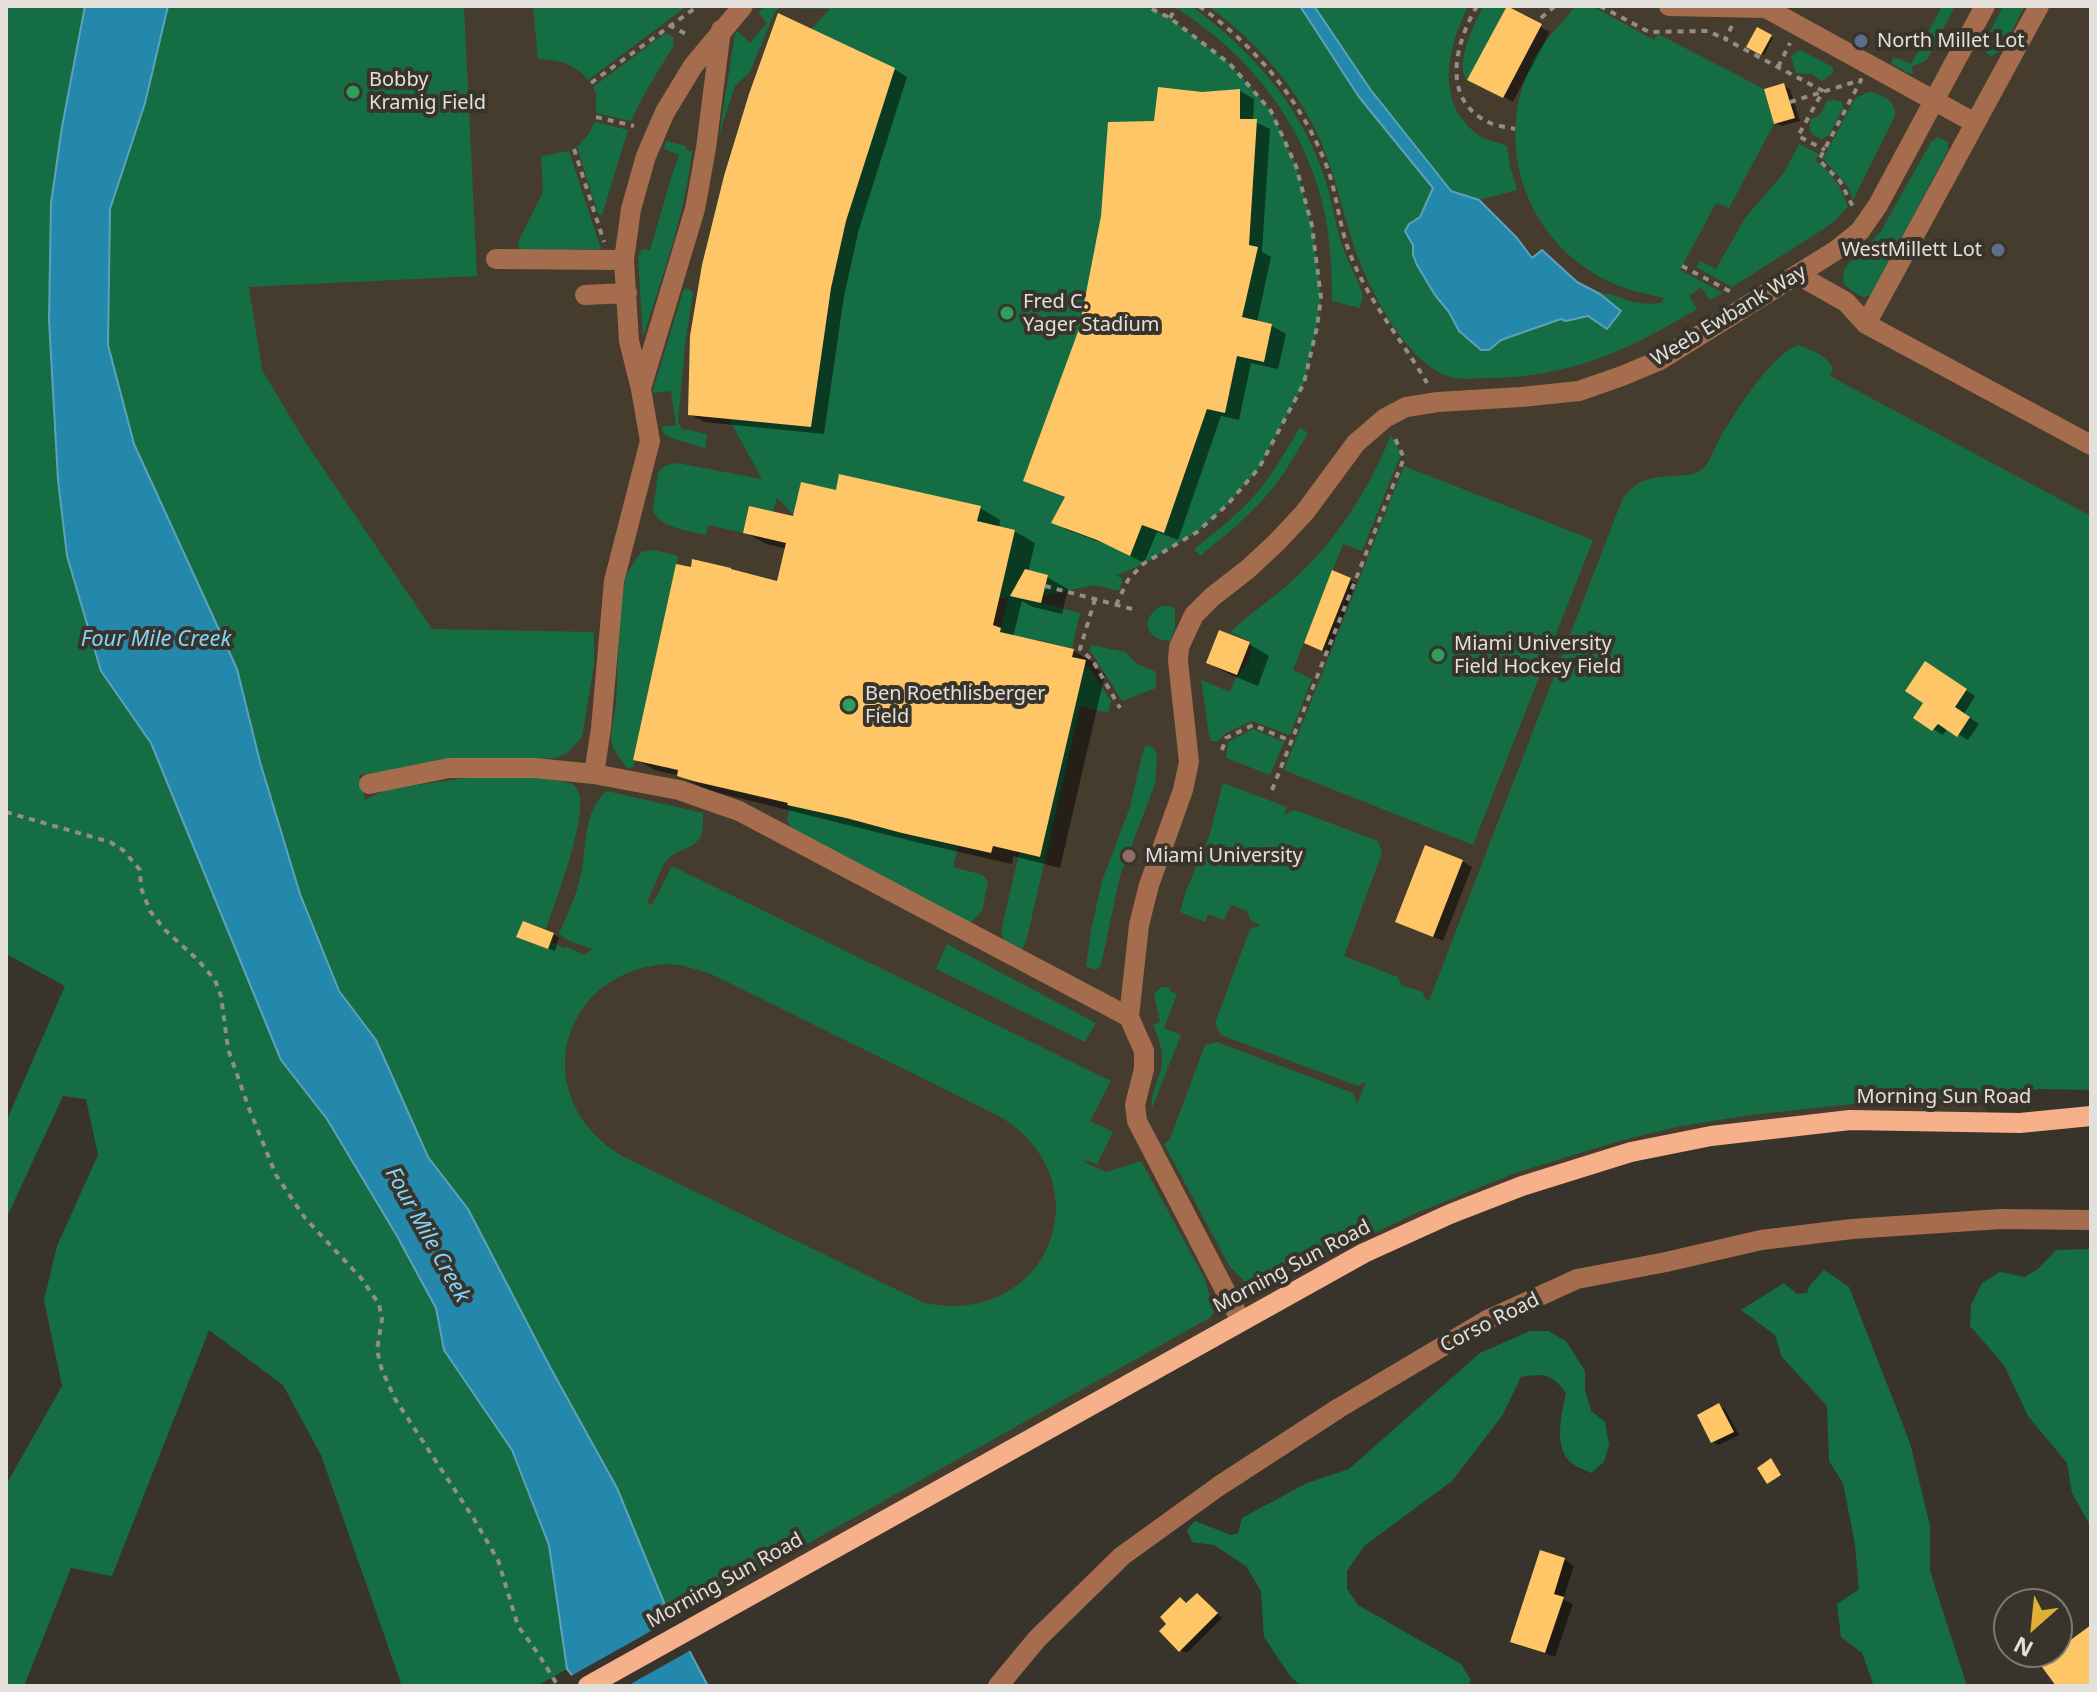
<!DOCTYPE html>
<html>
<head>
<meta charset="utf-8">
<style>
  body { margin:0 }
  #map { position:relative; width:2097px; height:1692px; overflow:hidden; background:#39342b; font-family:"Noto Sans",sans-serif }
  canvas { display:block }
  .frame { position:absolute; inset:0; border:8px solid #e3dfda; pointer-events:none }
  .north { position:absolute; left:1993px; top:1588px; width:80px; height:80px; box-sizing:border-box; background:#39342b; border:2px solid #7d7871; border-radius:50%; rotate:207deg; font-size:22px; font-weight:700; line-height:32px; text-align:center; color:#e3dfda }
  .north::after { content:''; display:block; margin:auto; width:28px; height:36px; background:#e0b034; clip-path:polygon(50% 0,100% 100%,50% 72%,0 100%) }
</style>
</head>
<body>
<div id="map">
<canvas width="2097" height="1692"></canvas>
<div class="frame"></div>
<div class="north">N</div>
</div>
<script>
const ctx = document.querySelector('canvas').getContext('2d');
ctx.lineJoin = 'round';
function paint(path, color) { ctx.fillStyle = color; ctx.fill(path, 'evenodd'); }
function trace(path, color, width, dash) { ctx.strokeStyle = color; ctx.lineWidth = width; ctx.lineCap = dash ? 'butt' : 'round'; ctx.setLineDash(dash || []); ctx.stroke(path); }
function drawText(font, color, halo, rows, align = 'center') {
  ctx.font = font + ' "Noto Sans",sans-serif'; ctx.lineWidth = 8; ctx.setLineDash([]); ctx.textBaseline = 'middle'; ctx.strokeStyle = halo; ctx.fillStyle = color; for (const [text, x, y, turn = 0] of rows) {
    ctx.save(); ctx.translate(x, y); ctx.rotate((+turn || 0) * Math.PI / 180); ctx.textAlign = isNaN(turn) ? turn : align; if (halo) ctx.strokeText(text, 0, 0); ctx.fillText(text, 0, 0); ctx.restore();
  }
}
const built = new Path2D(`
  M212,6H2091V593L1735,496L1991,1123L1711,1136L1450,1214L720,1611L150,361Z`);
const green = new Path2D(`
  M6,6H85L62,127L51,203L49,320L58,480L67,556L101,671L151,742L281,1060L327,1119L397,1236L436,1308L444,1350L512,1450L549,1545L567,1669L537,1686H402L321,1455L283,1385L209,1330L112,1576L71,1568L24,1686H6V1485L62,1386L44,1300L57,1246L98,1155L86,1099L63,1096L6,1219V1122L65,986L6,954Z
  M168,6H464L477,276L249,287L262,370L304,440L432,629L594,632V665L582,737L567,753L554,758L474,760L359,775L365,800L388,789L487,775L538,776L572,784C576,788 578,788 579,794C587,818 555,903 546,929L523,921L517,937L548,949L551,942L564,948L567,947L584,955L593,949L569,941L559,934C567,914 577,895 581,874C587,847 583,810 607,791L703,813C703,819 703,827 702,833C697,849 676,849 666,861C661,868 651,894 647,903L652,905L672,866L1111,1081L1090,1121L1113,1132L1097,1164L1084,1160V1162L1106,1172L1141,1161L1205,1279L1214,1311L1211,1317L677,1617L665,1605L617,1488L550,1367L477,1226L428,1157L376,1040L339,991L300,894L260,762L237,669L134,444L108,345L110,209L145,103ZM665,964L681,965L711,974L999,1116C1107,1180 1050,1329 924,1303L622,1156C528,1100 556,974 665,964Z
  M533,6H687L588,80C574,63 559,60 538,59Z
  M764,6H1146L1170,18L1230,64L1271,111L1296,166L1312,226L1321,298L1317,327L1304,383L1259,468L1227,505L1197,532L1143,564L1116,576L1123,578L1119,591L1094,585L1047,595L1018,597L1080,613L1072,648L1038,640L1012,643L1013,635L1000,632L1008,598H993L807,529L777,498L773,512L749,506L743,533L708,525L706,535C688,530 662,529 653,511L658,473C662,466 669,464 677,463L762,479L729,419L688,415L690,336L702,265L724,176L749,94L778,13L811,29L830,9L780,8L775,11L750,72L735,86L719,135L735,34L737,31L750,43L767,23L759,13Z
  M1181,6H1191C1251,49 1302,107 1325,179C1332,201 1335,223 1342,245C1345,255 1363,292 1363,296C1362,301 1361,304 1360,308L1332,301C1332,265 1330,227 1319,191C1297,115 1245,52 1179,10Z
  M1208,6H1300L1359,97L1434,188L1420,217L1409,224L1413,255L1417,265L1435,295L1449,312L1454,324L1489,350L1501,340L1561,319L1566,321L1620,311L1600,294C1612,292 1622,299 1633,302C1643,304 1651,304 1661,303L1664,298C1645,293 1624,290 1606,280C1526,240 1493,145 1531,65C1543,39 1560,27 1575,6H1592L1654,40L1658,34L1764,89L1774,124L1729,208L1716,203L1680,270L1723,293L1710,300L1701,287L1689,296L1697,309C1629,350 1569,378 1487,378C1474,378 1457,381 1445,375C1412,362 1384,314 1369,283C1344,232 1339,174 1312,123C1287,76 1251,37 1208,6Z
  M1314,6H1468C1449,46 1435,96 1472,130C1481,139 1496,142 1507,146L1510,166L1517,190L1479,200L1451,191L1370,89Z
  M1483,6H1507L1467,80C1454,64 1475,23 1483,6Z
  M1942,6H1955L1928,58L1923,62L1912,66L1913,74L1908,73L1891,63L1894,57L1911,64Z
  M2003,6H2025L2001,51L1991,56L1986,53L1983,46Z
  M664,34H668L673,37L674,45L646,91L631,121L596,113V93L593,87Z
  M1800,50L1833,67V73L1822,81L1812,74L1796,73L1791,56Z
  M1869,92C1883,94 1896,101 1895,116L1853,200L1847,185L1823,159L1853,102L1857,97Z
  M1834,100L1842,102L1843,108L1829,135L1822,139L1816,137L1810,131V120L1820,115L1827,101Z
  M595,122L628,130L602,215L598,214L577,147L588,135Z
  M1938,137L1948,142V150L1872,293L1869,296L1862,297L1847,287L1843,282L1844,270L1848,264L1866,248L1881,231L1931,142Z
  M666,141L686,146V150L692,151C685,215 662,277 643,338L638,257L642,249L650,250L672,175L679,155L664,149Z
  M1799,144L1819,154L1815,161C1832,171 1841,188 1848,206L1836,220L1822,230L1732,287L1696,267L1700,261L1716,269L1745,218L1784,173Z
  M569,151L601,249L520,250L518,242L543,192L541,156Z
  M687,288L693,292L685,345L678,422L682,429L707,434L705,448L674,439L664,434L662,427L676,425L671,391L654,393L653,390L683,291Z
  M1798,345C1812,350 1826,355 1833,368L1830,376L2091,516V1090L2039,1089L2000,1095L1853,1104L1750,1115L1676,1127L1612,1143L1515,1173L1414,1214L1261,1288L1253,1289L1230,1267L1164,1144L1170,1139L1205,1045L1217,1042L1353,1093L1357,1104L1366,1082L1358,1086L1221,1035L1215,1023L1250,929L1261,925L1251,921L1247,911L1231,905L1224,920L1208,914L1205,922L1180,912L1186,891L1209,837L1223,783L1287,807L1284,815L1295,810L1378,841L1382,853L1344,956L1398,977L1401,985L1423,992L1424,998L1429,1001L1622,500C1639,475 1655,478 1682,475C1689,475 1694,475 1700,471C1710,465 1713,450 1719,440C1733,415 1772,354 1798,345Z
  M1300,427L1308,433C1295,455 1283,477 1266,496C1246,519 1223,537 1200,556L1194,549C1217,531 1240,513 1259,490C1275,471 1287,449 1300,427Z
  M1391,435L1401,454L1362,551L1343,544L1293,670L1312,679L1290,735L1252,721L1226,733L1218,741H1211L1209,736L1201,680L1230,692L1236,678L1248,663L1252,647L1248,640L1231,633V631C1250,613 1274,598 1294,579C1337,540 1369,489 1391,435Z
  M1404,466L1593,540L1473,845L1284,770Z
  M654,550L678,556L633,759L635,760L633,767L628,769L618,756L612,745L611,735L616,704L620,608L626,575L641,552Z
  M1161,606H1170L1175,609V629L1170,641C1146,640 1139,619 1161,606Z
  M1091,645L1125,652L1137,664L1156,672V688L1122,701L1092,653L1089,651Z
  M1084,666L1089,667L1111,701L1108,713L1080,706L1027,938L1021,952L1005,943L1001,932L1019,853L1040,857Z
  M1253,729L1284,742L1270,775L1226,758L1228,742Z
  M1146,745L1152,747L1157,753L1155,784L1120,876L1101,965L1096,970L1086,966L1091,931L1102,881L1130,807L1143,751Z
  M790,806L847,812L846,819L937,841L939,835L960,840L953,867L983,875L988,882L982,911L970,923L791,828L787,820Z
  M947,944L1096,1023L1085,1042L936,969Z
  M1161,987H1169L1170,991L1177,994L1164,1028L1181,1035L1152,1108C1150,1093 1157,1084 1161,1070C1165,1054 1159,1039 1153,1025L1160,1022L1154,994Z
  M2091,1249V1527L2072,1493L2067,1463L2028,1416L2004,1365L1970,1326L1971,1305L1982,1283L2000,1272L2025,1277L2038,1269L2056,1250Z
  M1824,1270L1849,1287L1910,1443L1930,1526V1571L1967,1686H1874L1862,1653L1841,1637L1837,1604L1859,1589L1855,1544L1843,1483L1829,1461L1827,1406L1782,1357L1775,1335L1741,1310L1784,1283L1797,1294L1807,1293L1810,1285Z
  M1530,1331H1548L1566,1341L1585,1371V1390L1591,1411L1605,1422L1609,1445L1604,1462L1591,1473C1586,1470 1578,1468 1573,1464C1552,1449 1562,1414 1566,1393C1552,1374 1544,1373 1521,1377L1502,1416L1452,1481L1364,1546L1347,1571V1589L1358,1605L1461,1664L1471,1680L1468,1686H1301L1290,1676L1264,1637L1261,1591L1246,1566L1214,1545L1192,1542L1187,1530L1195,1521L1231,1535L1238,1533L1242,1518L1307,1483L1349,1469L1480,1353Z`);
const water = new Path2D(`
  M85,6H168L145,103L110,209L108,345L134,444L237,669L260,762L300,894L339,991L376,1040L428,1157L468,1209L550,1367L617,1488L665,1605L708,1686H581L567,1669L549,1545L512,1450L444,1350L436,1308L397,1236L327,1119L281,1060L151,743L101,671L67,556L58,480L49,320L51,203L62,127Z
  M1300,6H1314L1370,89L1451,191L1479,200L1517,238L1532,258L1542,250L1577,282L1600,294L1621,311L1607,329L1588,316L1566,321L1561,319L1501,340L1489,350H1481L1459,331L1449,312L1435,295L1417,265L1413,255V245L1405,231L1409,224L1420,217L1433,188L1359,97Z`);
const pier = new Path2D(`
  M676,1617L693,1649L627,1686H576L569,1677Z`);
const shadow = new Path2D(`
  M1507,9L1550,32L1513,102L1470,79Z
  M1758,30L1773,38L1764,55L1749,47Z
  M894,69L907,77L859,229L844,296L824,434L704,422L690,414Z
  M1784,86L1790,89L1800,121L1782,126L1776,123Z
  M1240,91L1254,99L1253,121L1270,129L1262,252L1271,257L1257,322L1272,326L1286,334L1278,369L1251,363L1239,420L1221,416L1178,540L1157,532L1144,563L1113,547L1067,530L1053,522L1067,498L1040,488L1026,480L1156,123L1202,94Z
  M837,493L980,508L1000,520L999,528L1014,531L1035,543L1028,572L1047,577L1068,589L1062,614L1033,607L1022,601L1013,637L1073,651L1093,662V667L1105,674L1060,868L1013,856L1012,864L924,844L715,792L700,787L681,776L655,770L635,759L779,584L787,549L766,544L745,532L795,519Z
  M1350,580L1356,583L1329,653L1312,646Z
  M1249,644L1269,656L1258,686L1229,674L1208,663Z
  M1936,669L1975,696L1964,714L1979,724L1968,740L1948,728L1943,735L1916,718L1926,702Z
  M1462,861L1472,867L1443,941L1398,921Z
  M553,934L559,938L555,951L525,940Z
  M1719,1406L1725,1409L1739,1435L1719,1445L1713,1442Z
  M1541,1552L1565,1560L1574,1566L1563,1599L1573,1604L1555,1657L1522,1646L1512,1641Z
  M1197,1595L1222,1618L1187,1653L1181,1650L1169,1624L1180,1599L1188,1605Z`);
const building = new Path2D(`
  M1507,6L1542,24L1503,98L1467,80Z
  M778,13L895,68L846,221L831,288L811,427L688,415L690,336L702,265L724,176L749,94Z
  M1757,27L1772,35L1761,55L1746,47Z
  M1784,83L1795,118L1774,124L1764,89Z
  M1158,87L1202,92L1240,89V119H1257L1249,245L1258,247L1242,317L1272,324L1264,362L1237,356L1225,413L1207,409L1164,533L1142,525L1130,556L1097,540L1051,523L1065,497L1023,481L1079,329L1101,216L1108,122L1154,121Z
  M839,474L981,506L977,521L1015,530L993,625L1001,628L1000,632L1074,649L1072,657L1086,660L1040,857L993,846L991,853L902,833L846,818L787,805L788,803L693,781L677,776L678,770L633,760L676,564L691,567L692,559L731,568V569L777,581L786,543L743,533L749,506L793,516L801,482L836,490Z
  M1025,569L1048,575L1041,603L1010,596Z
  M1332,570L1351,578L1322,651L1304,643Z
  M1219,630L1250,642L1237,675L1206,663Z
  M1925,661L1967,689L1955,707L1970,717L1957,737L1938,724L1932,731L1913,718L1923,703L1905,691Z
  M1425,845L1463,860L1433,937L1395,922Z
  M523,921L554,933L548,949L516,937Z
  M1719,1403L1734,1432L1711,1443L1697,1415Z
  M1771,1458L1781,1475L1767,1484L1757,1468Z
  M1540,1550L1565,1558L1554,1594L1564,1597L1545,1653L1510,1642Z
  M1197,1593L1218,1613L1179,1652L1159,1631L1166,1624L1160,1617L1180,1597L1186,1603Z
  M2091,1625V1686H2056L2039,1663L2054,1652H2057V1650Z`);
const path = new Path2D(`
  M1199,6C1254,45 1300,99 1325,162C1337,191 1338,222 1349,251C1367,300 1401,338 1427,383
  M1477,6C1455,44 1440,100 1490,123C1497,126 1507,127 1515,129
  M1600,6L1649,32L1708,31L1725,39
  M1170,18L1177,6
  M1541,18L1555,6
  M669,25L686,34
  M1732,26L1725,39L1823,91L1798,136L1825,150
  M1778,67L1790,43
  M591,83L698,6
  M1790,102L1861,80L1819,160L1840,181L1853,207
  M596,117L634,126
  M574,149L604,242
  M1682,266L1733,293
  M1045,586L1136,610
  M1095,599L1080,649L1093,661L1120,708
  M1116,605L1128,580L1143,564L1197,532L1227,505L1259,468L1304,383L1317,327L1321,298L1312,226L1296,166L1271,111L1230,64L1170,18L1146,6
  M1222,750L1226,738L1253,725L1291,741
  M1272,790L1404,458L1394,436
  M6,812L110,842L123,850L140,870L141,888L150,911L165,930L198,960L215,980L221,996L228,1049L250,1111L276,1175L305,1218L361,1278L379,1304L382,1319L377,1350L382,1370L395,1399L474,1519L498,1560L518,1626L539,1655L558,1686`);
const minor = new Path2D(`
  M1669,6L1766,8L1975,123
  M496,259L624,260
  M1798,275L1846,302L1866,324L2091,445
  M585,295L627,293
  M1866,324L2039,6
  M641,388L695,209L706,148L721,30
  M594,774L601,728L614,581L650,441L641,389L629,341L624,260L631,209L646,156L665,112L693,66L743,6
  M369,784L449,768H535L594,774L679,790L739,811L1129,1017
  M1241,1321L1137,1121L1135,1105L1144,1069V1051L1129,1017L1139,925L1149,885L1183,790L1189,762L1178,661L1179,647L1194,615L1212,597L1248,569L1277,542L1305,512L1356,443L1385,418L1406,407L1438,402L1521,397L1579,391L1622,376L1660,360L1835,251L1860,231L1878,205L1985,6
  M998,1686L1037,1639L1122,1556L1219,1486L1339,1408L1487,1320L1577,1279L1666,1262L1761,1240L1852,1229L2000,1219L2091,1220`);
const major = new Path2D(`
  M588,1686L1364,1253L1450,1214L1522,1186L1631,1152L1711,1136L1850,1120L2020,1123L2091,1116`);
const markers = [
  [1861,41,8,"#5c6f8a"],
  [353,92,8,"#2e9e5b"],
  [1998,250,8,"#5c6f8a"],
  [1007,313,8,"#2e9e5b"],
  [1438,655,8,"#2e9e5b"],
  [849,705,8,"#2e9e5b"],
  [1129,856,8,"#8d6e63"]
];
const poiNames = [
  ["North Millet Lot",1877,41],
  ["Bobby",369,80],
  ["Kramig Field",369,103],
  ["WestMillett Lot",1982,250,"right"],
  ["Fred C.",1023,302],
  ["Yager Stadium",1023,325],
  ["Miami University",1454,644],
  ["Field Hockey Field",1454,667],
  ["Ben Roethlisberger",865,694],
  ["Field",865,717],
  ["Miami University",1145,856]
];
const streetNames = [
  ["Weeb Ewbank Way",1729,316,-31],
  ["Morning Sun Road",1944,1097],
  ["Morning Sun Road",1292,1267,-28],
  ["Corso Road",1490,1323,-27],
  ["Morning Sun Road",725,1581,-29]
];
const waterNames = [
  ["Four Mile Creek",156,640],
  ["Four Mile Creek",427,1235,61]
];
paint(built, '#453c2e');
paint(green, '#156e43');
paint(water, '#2388ac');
trace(water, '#5da2ba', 2);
paint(pier, '#39342b');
paint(shadow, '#0007');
paint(building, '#fec667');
trace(path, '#928d86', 4, [6, 6]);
trace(minor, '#a56d4d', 20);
trace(major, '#f6b18b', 20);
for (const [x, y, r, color] of markers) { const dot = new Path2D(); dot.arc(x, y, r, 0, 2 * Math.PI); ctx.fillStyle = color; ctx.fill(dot); trace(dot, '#39342b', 3); }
drawText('20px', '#e3dfda', '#39342b', poiNames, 'left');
drawText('20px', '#e3dfda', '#39342b', streetNames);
drawText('italic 22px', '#82d5f9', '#39342b', waterNames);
</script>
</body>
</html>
